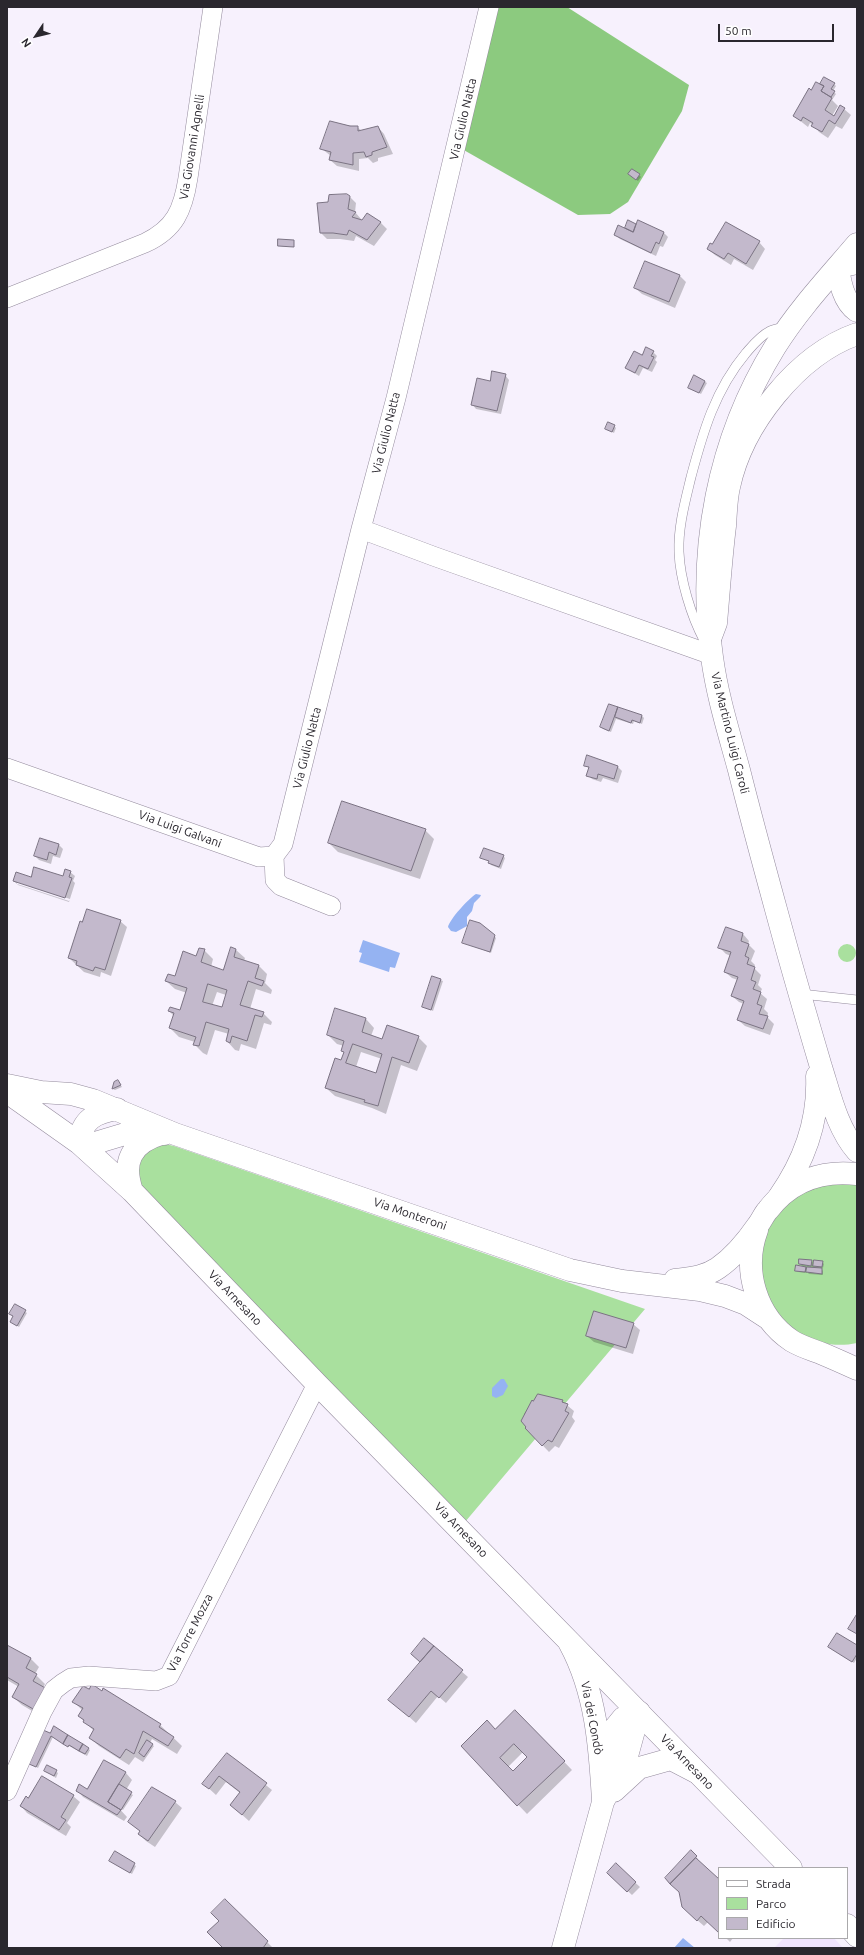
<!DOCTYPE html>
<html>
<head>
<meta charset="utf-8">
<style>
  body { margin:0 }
  #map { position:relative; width:864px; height:1955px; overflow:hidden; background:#f7f1fd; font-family:Ubuntu,sans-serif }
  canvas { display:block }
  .frame { position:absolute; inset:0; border:8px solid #2a272e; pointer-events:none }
  .legend { position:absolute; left:718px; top:1867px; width:130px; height:72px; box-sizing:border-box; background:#fff; border:1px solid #aaa9ab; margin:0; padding:5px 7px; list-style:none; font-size:12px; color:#2a272e }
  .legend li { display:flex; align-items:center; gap:8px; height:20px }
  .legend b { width:20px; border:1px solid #aaa9ab }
  .north { position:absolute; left:16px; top:16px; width:40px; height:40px; -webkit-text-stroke:3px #fff; paint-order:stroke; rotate:235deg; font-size:11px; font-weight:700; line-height:16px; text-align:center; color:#2a272e }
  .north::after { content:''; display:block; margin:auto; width:14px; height:18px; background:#2a272e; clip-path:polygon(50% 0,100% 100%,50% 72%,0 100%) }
  .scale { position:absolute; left:718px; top:24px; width:116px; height:18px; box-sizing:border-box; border:2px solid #2a272e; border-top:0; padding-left:5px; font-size:12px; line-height:14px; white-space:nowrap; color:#2a272e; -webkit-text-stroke:3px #fff; paint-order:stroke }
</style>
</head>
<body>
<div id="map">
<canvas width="864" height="1955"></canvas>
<div class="frame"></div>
<ul class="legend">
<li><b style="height:5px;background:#fff"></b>Strada</li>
<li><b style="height:11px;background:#a9e09e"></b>Parco</li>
<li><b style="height:11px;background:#c3b9cc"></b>Edificio</li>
</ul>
<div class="north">N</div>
<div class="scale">50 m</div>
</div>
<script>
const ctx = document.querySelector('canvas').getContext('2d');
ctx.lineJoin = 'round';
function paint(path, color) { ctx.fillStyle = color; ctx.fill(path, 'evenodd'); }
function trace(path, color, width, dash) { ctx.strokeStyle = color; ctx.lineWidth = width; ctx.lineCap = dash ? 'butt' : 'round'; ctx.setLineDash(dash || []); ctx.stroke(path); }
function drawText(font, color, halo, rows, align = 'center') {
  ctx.font = font + ' Ubuntu,sans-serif'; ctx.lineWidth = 3; ctx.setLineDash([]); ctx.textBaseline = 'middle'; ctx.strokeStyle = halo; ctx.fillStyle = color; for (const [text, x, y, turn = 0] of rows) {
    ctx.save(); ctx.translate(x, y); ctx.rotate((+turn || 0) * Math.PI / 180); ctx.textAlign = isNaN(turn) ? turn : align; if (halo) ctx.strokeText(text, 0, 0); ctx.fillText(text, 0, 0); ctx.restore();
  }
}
const built = new Path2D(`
  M784,1938H834L843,1948H774Z`);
const green = new Path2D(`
  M838 953a9 9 0 1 1 18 0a9 9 0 1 1-18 0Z
  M165,1144L174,1146L645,1309L465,1522L138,1186L135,1160L142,1151Z
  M857,1183V1343C798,1356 748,1299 764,1243C765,1237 766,1230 769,1225C772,1220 777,1215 780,1211C788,1201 805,1188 817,1185C830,1182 844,1184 857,1183Z`);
const forest = new Path2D(`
  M496,7H567L689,85L682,111L628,202L610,214L578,215L462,149Z`);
const water = new Path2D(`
  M476,894L481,895L480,897L474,903L472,911L467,917V926L456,932L451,931L448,927C450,919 468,899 476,894Z
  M363,940L400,953L395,968L390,967L389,972L359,962L362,953L359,952Z
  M501,1379H504L508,1386L503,1395L496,1398L492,1396V1388Z
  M683,1938L695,1948H674Z`);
const shadow = new Path2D(`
  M834,84L836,86L833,91L836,94L832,100L838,106L832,116L834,117L844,109L851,115L842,129L836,126L828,138L819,132L813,125L810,123L808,127L794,116L812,91L820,85Z
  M331,122L357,127L362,131L378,127L384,134L393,154L378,158V161L373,163L368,158L359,159V171L337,166L330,160L331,156L322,149Z
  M639,175L641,177L638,181L631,176Z
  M350,197L356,203L355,212L361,219V220L381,223L387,229L374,246L356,236L354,241L340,239H327L321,233L329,203Z
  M639,221L664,233L668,237L663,247L660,246L656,256L620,239L615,234L629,231L626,228L637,226Z
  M759,242L765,249L753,270L734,259L731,265L715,255L708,249Z
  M646,262L680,276L686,282L675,308L642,294L635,288Z
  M653,352L657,356L655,360L657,362L652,372L643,368L639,376L626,368L642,356Z
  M505,375L509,380L501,414L476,409L472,404L490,382Z
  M695,376L707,383L701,394L691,389Z
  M614,426L616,428L614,433L608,430Z
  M609,705L642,716L644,718L642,724L634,721L633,724L616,719L611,732L603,729L601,727Z
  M585,765L618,767L622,771L618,783L603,778L601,782L592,779L588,775L590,769Z
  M425,830L434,839L420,879L338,852L329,843Z
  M40,839L59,845L63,849L60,858L53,856L51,864L39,860L35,856Z
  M503,856L505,858L501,869L491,865L489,861L481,857Z
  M70,872L75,876L73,881L75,883L69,902L18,885L14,881L64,877ZM17,881L70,899L69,901L17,884Z
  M120,921L127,927L111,976L101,972L100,977L84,972L69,958Z
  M726,928L743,934L749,941L748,944L755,951L751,961L755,965L754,968L761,975L758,985L762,989L760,993L767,999L764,1009L768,1013L767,1017L774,1024L770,1035L745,1026L738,1020L744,1004L739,1002L732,996L738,980L732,978L725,972L731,956L726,954L719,947Z
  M494,936L496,938L491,953L463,942Z
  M204,950L213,959L211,967L224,971L236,950L245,958L244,961L259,966L267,974L265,983L272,990L271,994L256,989L250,1009L263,1013L272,1022L271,1025L264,1023L256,1049L241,1044L239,1051L235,1050L227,1041L229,1034L215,1030L207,1055L203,1053L195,1045V1042L179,1037L170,1028L174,1016L169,1011L181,1012L187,993L175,989L166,981L175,978ZM217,992L226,995L222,1009L212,1006Z
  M433,977L443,981L433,1011L423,1007Z
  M366,1019L374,1028L371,1036L383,1040L418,1037L427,1046L417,1071L401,1065L386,1114L372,1108L335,1096L326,1088L342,1061L344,1053L342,1051L344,1046L337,1044L328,1035ZM361,1052L382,1059L377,1074L356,1067Z
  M118,1081L122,1087L115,1090L113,1089L115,1083Z
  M800,1260L812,1261L814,1264L822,1262L824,1264L823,1268H821L823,1271V1275L809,1274L807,1272V1273L798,1272L796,1271L803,1267L800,1264Z
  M15,1305L27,1313L19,1327L13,1323Z
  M633,1324L640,1330L633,1354L594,1342L587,1336Z
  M538,1395L562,1401L574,1411L572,1417L575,1421L559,1448L555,1446L549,1452L526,1428L524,1414Z
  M424,1639L468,1677L446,1703L438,1696L416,1723L390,1700L422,1662L412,1654Z
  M7,1646L31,1659L39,1667L35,1674L45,1684L43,1688L44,1718L22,1705L13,1697L19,1687L7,1680Z
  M857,1646V1658L854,1663L830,1647Z
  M74,1702L160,1725L182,1746L177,1754L152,1739L150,1743L154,1746L143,1762L135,1757L129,1765L99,1746L90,1738L94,1731L79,1716L82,1710Z
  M524,1720L572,1770L527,1814L462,1746L496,1730ZM523,1752L528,1757L513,1772L508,1767Z
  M55,1727L90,1750L87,1756L53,1737L38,1768L32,1765L30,1763Z
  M227,1754L272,1790L249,1821L231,1805L240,1793L226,1782L216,1795L204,1784Z
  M105,1761L126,1773L132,1780L126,1790L133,1795L123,1810L116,1805L127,1817L124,1821L83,1797L77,1790H87Z
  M48,1766L58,1773L56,1778L45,1771Z
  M73,1796L80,1802L67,1823L71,1827L66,1836L27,1813L21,1806L29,1800Z
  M175,1802L182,1808L155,1847L146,1841L139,1834L141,1832L129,1822Z
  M691,1852L698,1859L697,1860L719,1881V1932L708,1922L704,1926L689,1913L680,1892L666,1878Z
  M115,1853L136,1866L132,1874L112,1862Z
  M616,1865L640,1887L632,1895L609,1873Z
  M225,1900L273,1948H224L220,1921Z
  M726,1938H733L730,1942Z`);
const building = new Path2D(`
  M824,77L835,83L831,89L835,91L831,97L821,91L824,86L820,84Z
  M816,82L824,86L821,91L832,98L825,110L834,116L840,105L845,108L835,124L829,120L822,132L811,126L813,123L803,117L801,121L793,116L809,88L811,90Z
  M330,121L350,126H358V131L378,126L387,147L372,152V155L366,157L364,152L353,153V165L329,160L331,152L320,149Z
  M632,169L640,174L636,180L628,174Z
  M347,194L350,196L348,209L356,212L352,217L362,220L367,213L381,222L367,240L349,230L347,235L333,233H320L317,203L328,202L329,195Z
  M628,220L636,224L633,232L625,228Z
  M638,220L664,232L659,244L656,242L651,253L614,235L618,225L633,232Z
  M726,222L760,241L746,264L728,253L724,259L707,249L710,243L712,244Z
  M278,239L294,240V247L278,246Z
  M645,261L680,275L669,302L634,288Z
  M646,347L654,351L651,356L654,357L648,369L639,365L635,373L625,368L634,351L642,355Z
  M492,371L506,374L497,411L471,405L477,378L490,381Z
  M694,375L705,381L699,393L688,388Z
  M608,422L615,425L612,432L605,429Z
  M609,704L618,707L609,731L600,727Z
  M618,707L642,715L640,723L632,720L631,723L615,717Z
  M587,755L618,766L614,779L598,774L597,779L586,776L589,767L584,766Z
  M342,801L426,829L411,871L328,843Z
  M40,838L59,844L56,855L49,852L47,860L34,856Z
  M484,848L504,855L499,867L488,863L489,861L480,858Z
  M34,867L63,876L65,869L71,871L69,877L72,878L65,898L13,881L16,872L31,877Z
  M87,909L121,920L105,970L95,967L93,971L76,965L77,961L68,958L80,921L82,922Z
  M470,920L480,923L495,935L490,952L462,943Z
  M726,927L743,933L741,941L749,944L745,956L749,958L747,964L755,967L751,980L756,982L753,989L761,992L757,1004L762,1006L759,1014L768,1016L763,1029L737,1020L744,1001L731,996L738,977L724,972L731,952L718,948Z
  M231,947L236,949L234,957L259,965L255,978L264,981L262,986L248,981L240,1005L264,1012L262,1017L255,1015L247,1041L232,1036L230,1043L226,1041L229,1029L206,1022L199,1046L193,1045L196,1037L169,1028L174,1013L168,1011L170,1007L180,1010L187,988L165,981L168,974L175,976L183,951L196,956L199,948L205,949L201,962L223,970ZM208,984L227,990L222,1007L203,1002Z
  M432,976L441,979L431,1010L422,1007Z
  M335,1008L366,1018L362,1032L382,1039L387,1025L419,1036L409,1063L392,1057L378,1106L364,1102L365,1100L325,1088L335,1058L341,1060L344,1052L341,1051L344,1041L327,1035ZM353,1044L382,1054L376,1073L346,1063Z
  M118,1080L121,1085L112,1089L114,1082Z
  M799,1259L812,1260L811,1266L799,1264Z
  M814,1260L823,1261L822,1267L813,1266Z
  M796,1265L806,1267L805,1272L795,1271Z
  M807,1267L822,1268V1274L806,1272Z
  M15,1304L26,1310L17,1326L10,1322L13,1316L9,1314Z
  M594,1311L634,1323L626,1348L586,1336Z
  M538,1394L563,1400L562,1402L568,1404L565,1411L569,1413L552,1442L548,1440L542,1446L525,1428L526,1427L521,1421L532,1400L533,1401Z
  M857,1614V1634L848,1629Z
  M837,1633L857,1645V1654L852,1662L828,1647Z
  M424,1638L434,1646L420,1662L411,1654Z
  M7,1645L31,1658L26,1668L37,1674L33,1681L47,1689L35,1710L12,1697L19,1684L7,1677Z
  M434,1646L463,1670L439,1698L431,1691L409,1717L388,1700Z
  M92,1684L102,1691L103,1688L161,1724L159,1727L174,1737L168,1746L143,1731L134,1754L126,1749L120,1758L89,1738L94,1729L83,1722L84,1720L78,1716L83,1708L72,1702L83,1686L89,1689Z
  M515,1710L565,1761L517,1806L461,1746L487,1720L495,1729ZM514,1744L527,1757L513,1771L500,1758Z
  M54,1726L68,1735L63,1744L51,1736L36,1767L29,1764L43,1730L50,1733Z
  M68,1735L83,1744L79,1751L69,1745L68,1747L63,1744Z
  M147,1740L153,1744L144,1757L139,1753Z
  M83,1744L89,1748L85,1754L79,1751Z
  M227,1753L267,1783L242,1815L230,1805L240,1792L219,1776L209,1789L202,1784Z
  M104,1760L126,1772L108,1802L121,1810L117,1815L76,1791L79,1784L87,1789Z
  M47,1765L57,1770L54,1776L44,1771Z
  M42,1776L74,1795L61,1817L66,1820L59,1830L20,1806L26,1796L28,1798Z
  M119,1784L132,1792L121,1810L108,1802Z
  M152,1787L176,1801L148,1841L138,1834L140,1831L128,1822Z
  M691,1850L697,1856L670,1884L665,1878Z
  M115,1851L135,1863L130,1873L109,1861Z
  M696,1858L719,1879V1933L701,1916L697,1921L682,1907L679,1892L670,1884Z
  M616,1863L636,1882L627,1892L607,1873Z
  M225,1899L268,1941L263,1948H223L207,1932L219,1921L211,1913Z`);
const service = new Path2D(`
  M704,640C691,616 680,579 679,552C678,527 685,502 691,477C703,432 715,390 746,353C753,345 760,336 770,331C774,329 780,328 785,327
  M801,994L857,1000`);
const minor = new Path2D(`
  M7,298L145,243C175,229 183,210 188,178L213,7
  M361,529L433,556L712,655
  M7,768L259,857L274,856L275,880L281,886L331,906
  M274,856L283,844L361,529L396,398L489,7
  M7,1791L42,1712L54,1690L63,1683L71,1678L89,1676L156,1681L169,1676L317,1384`);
const tertiary = new Path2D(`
  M857,244C828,278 798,310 775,347C718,439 697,550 712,657C717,695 729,733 739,770C753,826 768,880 783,935C795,979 808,1023 821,1067C830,1095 837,1128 857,1151
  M779,1197C805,1160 819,1121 817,1076
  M570,1644C596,1692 600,1747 603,1801
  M605,1759L610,1734L623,1718L639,1712
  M614,1791L639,1768L671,1759L696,1772
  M563,1948L603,1802L627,1756L639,1712`);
const secondary = new Path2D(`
  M7,1085L41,1092L71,1094L93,1100L175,1134L570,1270L622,1281L700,1290L725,1296L746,1304L769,1319
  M7,1092L79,1143L132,1191L317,1384L791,1868
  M79,1143H95L125,1134H164
  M79,1143C82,1119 95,1113 117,1109
  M132,1191C122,1162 131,1143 161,1134
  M757,1230C742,1270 756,1317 792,1341C802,1347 813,1350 823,1354C835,1359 846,1364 857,1369
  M675,1280C690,1278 705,1277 718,1268C734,1257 747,1241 758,1225C762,1220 764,1214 768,1210C790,1181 822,1170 857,1174
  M847,1925L857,1936`);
const trunk = new Path2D(`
  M857,263L838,267C840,282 843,301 857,311
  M710,639L716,623C719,590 721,558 725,526C726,513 726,499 729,487C742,425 797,355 857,334`);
const streetNames = [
  ["Via Giulio Natta",463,119,-77],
  ["Via Giovanni Agnelli",192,147,-81],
  ["Via Giulio Natta",386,433,-76],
  ["Via Martino Luigi Caroli",730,733,76],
  ["Via Giulio Natta",307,748,-76],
  ["Via Luigi Galvani",180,829,20],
  ["Via Monteroni",410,1214,19],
  ["Via Arnesano",235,1298,46],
  ["Via Arnesano",461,1530,46],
  ["Via Torre Mozza",190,1633,-63],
  ["Via dei Condò",592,1718,79],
  ["Via Arnesano",687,1762,46]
];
paint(built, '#f0e3fd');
paint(green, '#a9e09e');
paint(forest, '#8cca7f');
paint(water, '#95b3f2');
paint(shadow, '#0003');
paint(building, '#c3b9cc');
trace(building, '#7b7383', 1);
trace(service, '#948b9d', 10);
trace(minor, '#948b9d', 20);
trace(tertiary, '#948b9d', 23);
trace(secondary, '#948b9d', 23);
trace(trunk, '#948b9d', 23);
trace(service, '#fff', 9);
trace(minor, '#fff', 19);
trace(tertiary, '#fff', 22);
trace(secondary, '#fff', 22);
trace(trunk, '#fff', 22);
drawText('12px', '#2a272e', '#fff', streetNames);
</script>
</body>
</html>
